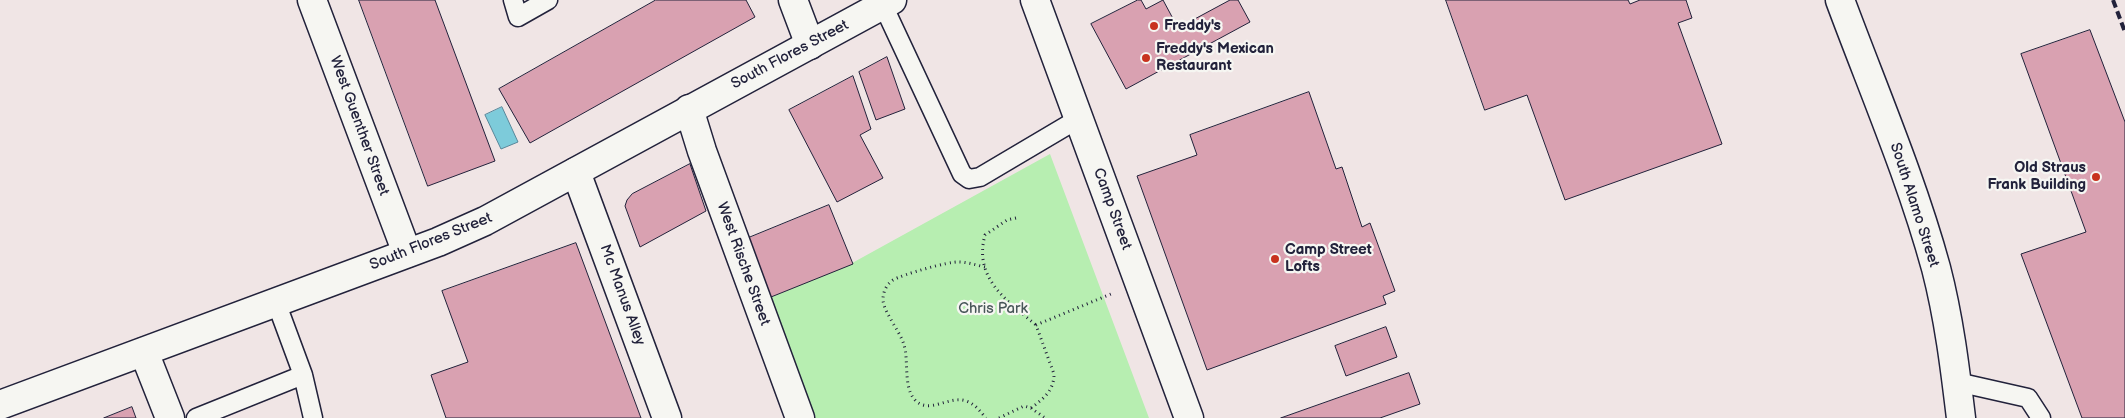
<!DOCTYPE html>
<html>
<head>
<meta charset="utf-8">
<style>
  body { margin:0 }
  canvas { display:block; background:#f0e5e5 }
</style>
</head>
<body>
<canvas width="2125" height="418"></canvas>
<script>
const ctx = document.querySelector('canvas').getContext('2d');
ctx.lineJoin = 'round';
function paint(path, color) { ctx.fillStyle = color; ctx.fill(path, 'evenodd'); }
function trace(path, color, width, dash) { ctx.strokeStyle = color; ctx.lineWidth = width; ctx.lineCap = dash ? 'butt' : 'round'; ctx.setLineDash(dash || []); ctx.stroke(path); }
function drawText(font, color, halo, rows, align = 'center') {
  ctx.font = font + ' "Balsamiq Sans",sans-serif'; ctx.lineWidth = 4.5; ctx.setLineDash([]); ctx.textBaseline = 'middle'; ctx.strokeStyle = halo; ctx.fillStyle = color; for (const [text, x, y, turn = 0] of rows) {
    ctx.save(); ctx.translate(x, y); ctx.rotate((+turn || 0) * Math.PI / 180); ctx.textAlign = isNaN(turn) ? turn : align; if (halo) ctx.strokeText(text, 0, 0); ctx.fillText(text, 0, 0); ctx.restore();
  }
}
const green = new Path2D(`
  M1050,154L1149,418H812L767,299L854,262Z`);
const water = new Path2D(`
  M502,107L518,142L501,149L485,115Z`);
const building = new Path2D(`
  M359,0H435L495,161L428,186Z
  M656,0H746L755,17L530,143L499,89Z
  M1138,0H1141L1146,9L1163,0L1178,28L1230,0H1238L1250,22L1126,89L1091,24Z
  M1446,0H1628L1630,4L1640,0H1686L1692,18L1678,23L1722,144L1565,200L1527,95L1485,110Z
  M2090,30L2125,122V418H2082L2021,254L2086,232L2021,54Z
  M887,57L905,109L876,120L859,72Z
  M853,76L871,129L860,135L883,178L837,202L789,110Z
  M1309,92L1336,169L1342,167L1362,227L1370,223L1395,291L1383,296L1386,304L1207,370L1137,176L1197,155L1190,135Z
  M690,164L706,211L640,247L625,206L627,200L632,194Z
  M829,205L853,264L771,297L746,239Z
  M576,243L641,418H446L431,375L468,362L442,291Z
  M1386,327L1397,357L1346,376L1335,346Z
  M1409,373L1420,404L1380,418H1281Z
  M132,407L136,418H104Z`);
const path = new Path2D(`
  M1016,218L1007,220L985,235C973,278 1007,301 1036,325
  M985,267C976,265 967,262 959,262C949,261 901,275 893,280C886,285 883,292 883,300C884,313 900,331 904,345C909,361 903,387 915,400C929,415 949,395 966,401C975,404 980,411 986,418
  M1031,408C1043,399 1054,391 1054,374L1036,325L1111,294
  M999,418L1024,406L1031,408L1045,418`);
const service = new Path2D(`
  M513,0L518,17L548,0
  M883,5L962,174L969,179L980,177L1078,119
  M303,375L313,418
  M1957,382L2028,398L2041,418
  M196,418L303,375L276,302`);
const minor = new Path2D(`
  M312,0L407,253
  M793,0L810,45
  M1035,0L1189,418
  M689,109L702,151L800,418
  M576,172L667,418
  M144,352L170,418`);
const secondary = new Path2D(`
  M1840,0C1873,89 1911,177 1936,268C1949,318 1955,368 1961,418
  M0,405L438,242L485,221L892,0`);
const rail = new Path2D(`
  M2113,0L2125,32`);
const markers = [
  [1154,26,5,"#c8321e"],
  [1146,58,5,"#c8321e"],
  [2096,177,5,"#c8321e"],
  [1275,259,5,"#c8321e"]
];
const poiNames = [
  ["Freddy's",1164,26],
  ["Freddy's Mexican",1156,49],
  ["Restaurant",1156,66],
  ["Old Straus",2086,168,"right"],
  ["Frank Building",2086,185,"right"],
  ["Camp Street",1285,250],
  ["Lofts",1285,267]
];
const streetNames = [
  ["South Flores Street",790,55,-28],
  ["West Guenther Street",359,126,70],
  ["South Alamo Street",1914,205,72],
  ["Camp Street",1112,209,70],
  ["South Flores Street",431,242,-22],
  ["West Rische Street",743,264,70],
  ["Mc Manus Alley",622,295,70]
];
const parkNames = [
  ["Chris Park",993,309]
];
paint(green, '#b7eeb1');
paint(water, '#7dcbda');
trace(water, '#59879a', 1);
paint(building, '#d9a1b1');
trace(building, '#22223b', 1);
trace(service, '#22223b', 21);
trace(minor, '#22223b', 31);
trace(secondary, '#22223b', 31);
trace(path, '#22223b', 3, [1, 4]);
trace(service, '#f6f6f2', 18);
trace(minor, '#f6f6f2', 28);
trace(secondary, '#f6f6f2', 28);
trace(rail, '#22223b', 4, [8, 4]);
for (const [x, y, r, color] of markers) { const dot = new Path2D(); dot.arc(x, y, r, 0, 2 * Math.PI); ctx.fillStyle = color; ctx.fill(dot); trace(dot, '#f6f6f2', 2); }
drawText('bold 15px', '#22223b', '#f6f6f2', poiNames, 'left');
drawText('15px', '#22223b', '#f6f6f2', streetNames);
drawText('15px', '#475558', '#f6f6f2', parkNames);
</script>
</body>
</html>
